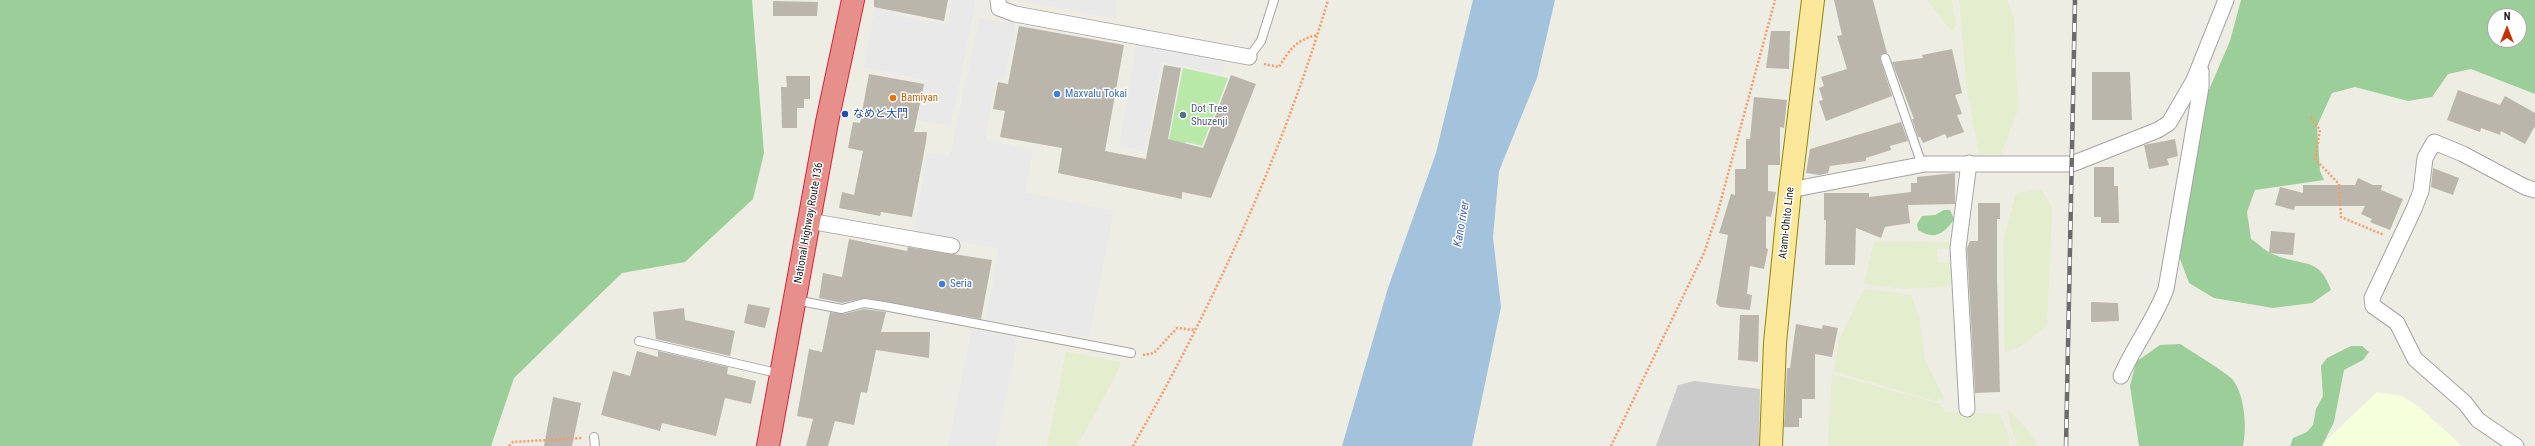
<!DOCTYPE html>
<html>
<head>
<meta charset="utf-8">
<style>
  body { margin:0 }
  #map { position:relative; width:2535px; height:446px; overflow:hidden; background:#eeede3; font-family:"Roboto Condensed",sans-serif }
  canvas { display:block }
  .north { position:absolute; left:2487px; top:8px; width:40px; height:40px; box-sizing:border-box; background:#fff; border:1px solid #a5a5a5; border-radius:50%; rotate:0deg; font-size:11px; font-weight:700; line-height:16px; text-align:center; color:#1d1d1d }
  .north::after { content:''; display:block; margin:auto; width:14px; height:18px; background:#c93001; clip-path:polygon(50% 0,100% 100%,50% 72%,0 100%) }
</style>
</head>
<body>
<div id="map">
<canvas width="2535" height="446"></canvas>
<div class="north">N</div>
</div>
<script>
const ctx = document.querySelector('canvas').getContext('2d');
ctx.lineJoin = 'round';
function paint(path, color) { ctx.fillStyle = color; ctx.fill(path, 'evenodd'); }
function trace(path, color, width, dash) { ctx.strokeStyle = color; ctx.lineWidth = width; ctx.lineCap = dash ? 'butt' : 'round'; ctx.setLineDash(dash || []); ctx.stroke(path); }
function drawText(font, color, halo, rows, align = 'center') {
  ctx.font = font + ' "Roboto Condensed","Noto Sans JP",sans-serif'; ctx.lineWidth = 3; ctx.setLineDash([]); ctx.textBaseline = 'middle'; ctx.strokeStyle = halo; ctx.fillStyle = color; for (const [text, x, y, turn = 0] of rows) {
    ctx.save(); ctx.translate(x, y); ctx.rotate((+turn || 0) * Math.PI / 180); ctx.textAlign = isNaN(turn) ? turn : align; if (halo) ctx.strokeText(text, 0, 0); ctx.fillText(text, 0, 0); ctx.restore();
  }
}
const education = new Path2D(`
  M2377,392L2402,396L2418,406L2462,446H2320Z`);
const religious = new Path2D(`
  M1694,381L1760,389L1759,446H1656L1678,385Z`);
const farmland = new Path2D(`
  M1927,0H1952L1956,26L1951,31Z
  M1959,0H2007L2014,18L2018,110L2001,154H1979L1967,90Z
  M2041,190L2052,207L2047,326L2017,349L2005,352L2003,241L2016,193Z
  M1878,241L1949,242V249H1937V262L1950,263L1951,286L1904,289L1864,284L1874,242Z
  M1865,289L1911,295L1919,317L1925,361L1944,397L1943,400L1935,401L1833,371L1839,340L1862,292Z
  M1066,352L1121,362L1114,379L1077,446H1047Z
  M1832,374L1941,404L1945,412L2000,414L2008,434L2010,446H1828Z
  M2008,410L2028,430L2038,446H2017L2007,412Z`);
const grass = new Path2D(`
  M1183,68L1228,78L1202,146L1186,142L1178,163L1146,157L1150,137L1169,140Z`);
const forest = new Path2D(`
  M0,0H752L764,153L753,199L685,262L622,273L514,378L491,446H0Z
  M2241,0H2535V94L2471,69L2448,74L2432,97L2408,101L2355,87L2332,93L2317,126L2320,171L2324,180L2255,190L2247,212L2251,239C2259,244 2266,252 2275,255C2303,267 2319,256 2331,290L2312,303L2273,308L2214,298L2189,283L2179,256L2202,106L2230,41ZM2495,16H2519V40H2495Z
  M1944,210H1950L1954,219C1945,233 1935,241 1918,230L1917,224L1922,216L1935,215Z
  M2180,344C2189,350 2229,374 2233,380C2245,396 2247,428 2243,446H2139L2130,386L2136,362L2160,345Z
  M2351,346H2362L2369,352L2363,360L2344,370L2334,422L2322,446H2290L2293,438L2307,432L2313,425L2316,409L2323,396L2321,366L2327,358Z`);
const parking = new Path2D(`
  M877,0H897L894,14L947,25L952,0H976L951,126L918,120L925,80L863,67Z
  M1019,0H1116L1117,19Z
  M979,18L1016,24L1005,80L996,79L985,139L1033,150L1025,192L1114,211L1089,337L986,319L999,249L914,232L927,153L950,156Z
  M1137,44L1226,61L1222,74L1162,62L1145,151L1119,146Z
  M972,329L1018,338L996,446H948Z`);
const water = new Path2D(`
  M1473,0H1555L1537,78L1499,171L1493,237L1501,307L1472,446H1342L1388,288L1436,153Z`);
const building = new Path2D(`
  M874,0H948L944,21L874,7Z
  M1834,0H1873L1887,53L1881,54L1880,59L1892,96L1826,121L1819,101L1823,100L1819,88L1824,86L1821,77L1847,69L1837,36L1842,35Z
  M773,1L818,2L817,16H773Z
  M1019,26L1124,45L1105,151L1146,159L1164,65L1181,68L1168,139L1203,148L1231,75L1256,84L1211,198L1182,192V199L1058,173L1062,148L1000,137L1005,111L993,109L998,82L1008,84Z
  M1771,31H1790L1789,69L1766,68Z
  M1952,49L1962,93L1955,95L1962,114L1957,115L1964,132L1947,138L1945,134L1923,143L1920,137H1918L1912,119H1914L1892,62L1923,58L1922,55Z
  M2092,72H2130L2132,120H2092Z
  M869,74L924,84L914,132H927L926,142L912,217L881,212L880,216L839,208L842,192L854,195L863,151L848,148L853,122L860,123Z
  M786,76H810V99H804V108H797V128H782L781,87H787Z
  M2458,90L2500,105L2505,96L2535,113V126L2525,144L2501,131L2500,135L2481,128L2480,132L2447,120Z
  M1754,97L1787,100L1784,128L1780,127V165H1768V191L1776,192L1771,217L1766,216V248L1768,249L1764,269L1750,266L1747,294L1752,295L1750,310L1720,307L1716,303L1728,235L1719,233L1731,194L1735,195V169H1746V139H1750Z
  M1901,122L1908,141L1890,146L1891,150L1866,158V161L1830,166L1828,173L1819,175L1806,173L1810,149Z
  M2175,139L2178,156L2167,159L2169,165L2149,169L2144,145Z
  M2094,167H2114V186H2118L2119,223H2101V217H2094Z
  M2433,168L2459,178L2453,195L2431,187Z
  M1955,173V204L1908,205L1910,223L1885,227L1881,238L1856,228L1855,265H1825L1826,220H1824V193H1869V197L1911,192V183H1917V177Z
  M2358,178L2373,185H2382L2381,190L2403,199L2390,230L2370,222L2372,219L2361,214L2365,206H2295L2294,210L2275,205L2280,187L2303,193V185H2355Z
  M1978,203H2000V219H1997V276L2000,392L1975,393L1967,248L1970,241H1978Z
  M2271,231L2295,233L2293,255L2269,253Z
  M849,239L907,251L908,247L992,260L981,319L865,298L842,303L819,298L823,273L842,277Z
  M2091,302L2118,303L2119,321L2091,322Z
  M748,304L770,308L765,328L744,323Z
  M684,308L685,320L735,331L730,356L656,339L653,312Z
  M864,309L886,312L881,332H930L929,358L876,350L867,393L861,392L854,425L835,421L828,446H806L813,419L797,416L809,349L822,352L830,312L843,314Z
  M1740,315H1759L1758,362L1738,360Z
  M1796,324L1822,329L1823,325L1838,328L1832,357L1815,354V399H1802V418H1799V427H1784L1787,368H1790Z
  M637,351L658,357V351L728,367L727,374L756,381L751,404L725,398L716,436L662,423L660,431L601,415L613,371L630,376Z
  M553,397L581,403L572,446H544Z`);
const path = new Path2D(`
  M1264,64L1279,67C1290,49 1296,40 1317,35
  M2311,117L2320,130L2315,159L2339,184L2341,217L2384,235
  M1143,355L1154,353L1177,328L1195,330
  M509,446L513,442L583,438
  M1133,446C1212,308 1283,153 1328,0
  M1611,446L1704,253L1718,211L1775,0`);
const lane = new Path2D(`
  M1249,57L1261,41L1274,0
  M1885,58L1922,165
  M795,300L842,309L864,303L884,306L1131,353
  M639,341L781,374
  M594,437L595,446`);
const street = new Path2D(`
  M998,0L999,8L1015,14L1249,57
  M1790,190L1925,164H2072L2158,130L2169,123L2194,80L2226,0
  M809,221L952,246
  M2121,376C2134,346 2155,319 2166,289L2201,87V71
  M1967,409L1958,248L1969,163
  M2516,446L2478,420L2465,403L2415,359L2397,323L2373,306L2372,298L2414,209L2421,191L2425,158L2434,142L2463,154L2525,187L2535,190`);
const primary = new Path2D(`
  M1771,446L1775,343L1790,190L1813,0`);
const highway = new Path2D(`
  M768,446L827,122L853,0`);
const rail = new Path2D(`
  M2066,446L2075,0`);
const markers = [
  [1057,94,4,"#3f7fe0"],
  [893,98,4,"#e8710a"],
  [845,114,4,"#1a4fb4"],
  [1183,115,4,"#5c6f8a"],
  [942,284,4,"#3f7fe0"]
];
const shopNames = [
  ["Maxvalu Tokai",1065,94],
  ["Seria",950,284]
];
const foodNames = [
  ["Bamiyan",901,98]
];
const serviceNames = [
  ["Dot Tree",1191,109],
  ["Shuzenji",1191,122]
];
const transitNames = [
  ["なめど大門",853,114]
];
const streetNames = [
  ["National Highway Route 136",809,223,-80],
  ["Atami-Ohito Line",1787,223,-84]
];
const waterNames = [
  ["Kano river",1462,224,-80]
];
paint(education, '#f6ffdc');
paint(religious, '#cbcbcb');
paint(farmland, '#e4edce');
paint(grass, '#b9e9a9');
paint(forest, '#9bce98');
paint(parking, '#e9e9e9');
paint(water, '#a3c2dc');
paint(building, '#bbb6ac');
trace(lane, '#a4a4a4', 10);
trace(street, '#a4a4a4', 17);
trace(primary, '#958701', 24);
trace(highway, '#d82538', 24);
trace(path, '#f99a6a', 2.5, [2, 2]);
trace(lane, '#fff', 8);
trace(street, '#fff', 15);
trace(primary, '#fbe89b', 22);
trace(highway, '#e68f8b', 22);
trace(rail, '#6b6b6b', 4.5);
trace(rail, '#fff', 3, [9]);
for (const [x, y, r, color] of markers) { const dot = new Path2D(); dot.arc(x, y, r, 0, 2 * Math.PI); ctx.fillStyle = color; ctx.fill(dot); trace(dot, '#fff', 1.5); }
drawText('11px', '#366cbe', '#fff', shopNames, 'left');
drawText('11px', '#c56008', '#fff', foodNames, 'left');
drawText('11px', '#4e5e75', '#fff', serviceNames, 'left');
drawText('11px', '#164399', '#fff', transitNames, 'left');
drawText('11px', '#1d1d1d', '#fff', streetNames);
drawText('italic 12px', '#4a64ac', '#fff', waterNames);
</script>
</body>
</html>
